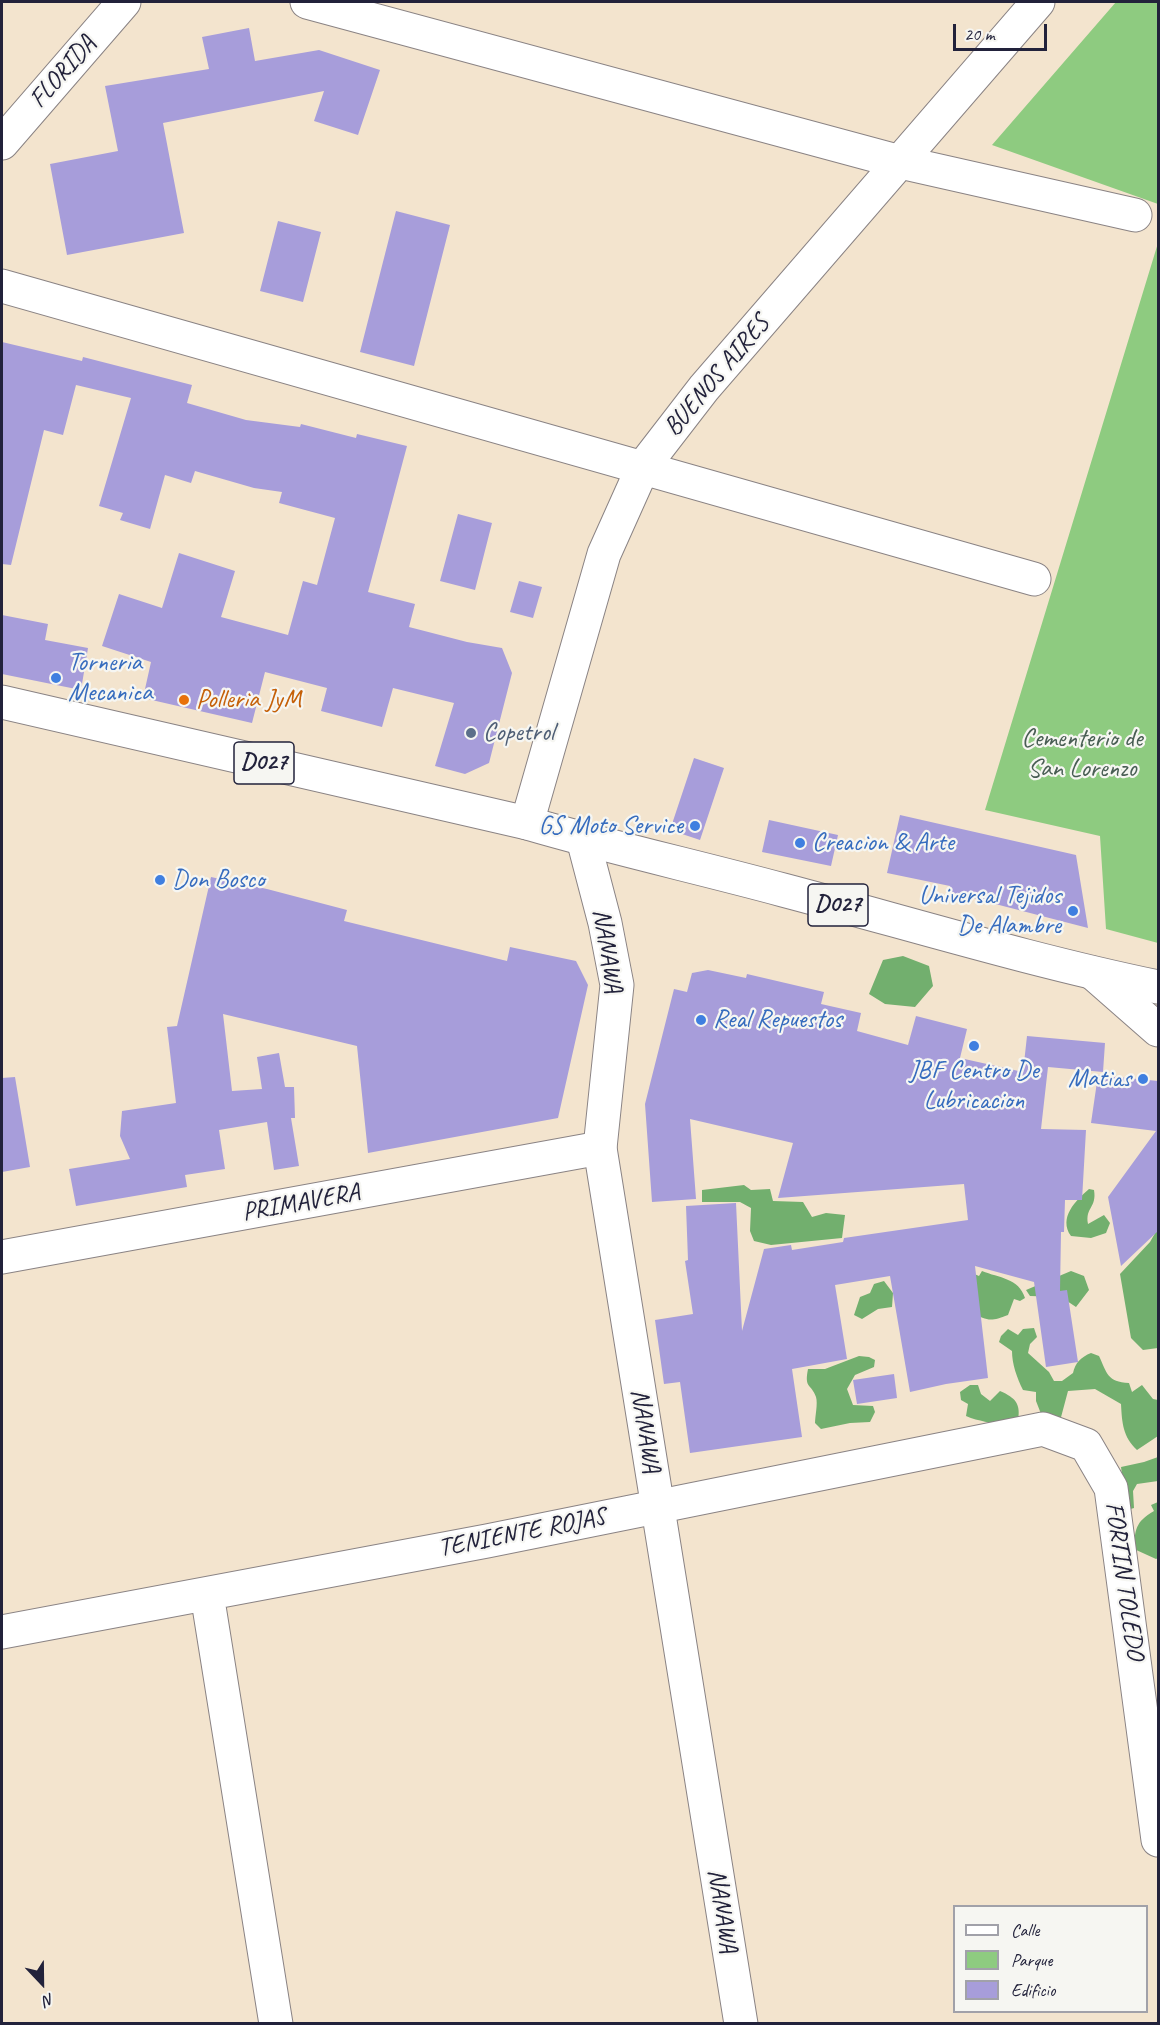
<!DOCTYPE html>
<html>
<head>
<meta charset="utf-8">
<style>
  body { margin:0 }
  #map { position:relative; width:1160px; height:2025px; overflow:hidden; background:#f3e4ce; font-family:Caveat,sans-serif }
  canvas { display:block }
  .frame { position:absolute; inset:0; border:3px solid #22223b; pointer-events:none }
  .legend { position:absolute; left:953px; top:1905px; width:195px; height:108px; box-sizing:border-box; background:#f6f6f2; border:2px solid #a1a1a9; margin:0; padding:8px 10px; list-style:none; font-size:18px; color:#22223b }
  .legend li { display:flex; align-items:center; gap:12px; height:30px }
  .legend b { width:30px; border:2px solid #a1a1a9 }
  .north { position:absolute; left:12px; top:1953px; width:60px; height:60px; -webkit-text-stroke:4px #f6f6f2; paint-order:stroke; rotate:158deg; font-size:16px; font-weight:700; line-height:24px; text-align:center; color:#22223b }
  .north::after { content:''; display:block; margin:auto; width:21px; height:27px; background:#22223b; clip-path:polygon(50% 0,100% 100%,50% 72%,0 100%) }
  .scale { position:absolute; left:953px; top:24px; width:94px; height:27px; box-sizing:border-box; border:3px solid #22223b; border-top:0; padding-left:8px; font-size:18px; line-height:21px; white-space:nowrap; color:#22223b; -webkit-text-stroke:4px #f6f6f2; paint-order:stroke }
</style>
</head>
<body>
<div id="map">
<canvas width="1160" height="2025"></canvas>
<div class="frame"></div>
<ul class="legend">
<li><b style="height:8px;background:#fff"></b>Calle</li>
<li><b style="height:16px;background:#8ecb80"></b>Parque</li>
<li><b style="height:16px;background:#a79dda"></b>Edificio</li>
</ul>
<div class="north">N</div>
<div class="scale">20 m</div>
</div>
<script>
const ctx = document.querySelector('canvas').getContext('2d');
ctx.lineJoin = 'round';
function paint(path, color) { ctx.fillStyle = color; ctx.fill(path, 'evenodd'); }
function trace(path, color, width, dash) { ctx.strokeStyle = color; ctx.lineWidth = width; ctx.lineCap = dash ? 'butt' : 'round'; ctx.setLineDash(dash || []); ctx.stroke(path); }
function drawText(font, color, halo, rows, align = 'center') {
  ctx.font = font + ' Caveat,sans-serif'; ctx.lineWidth = 4.5; ctx.setLineDash([]); ctx.textBaseline = 'middle'; ctx.strokeStyle = halo; ctx.fillStyle = color; for (const [text, x, y, turn = 0] of rows) {
    ctx.save(); ctx.translate(x, y); ctx.rotate((+turn || 0) * Math.PI / 180); ctx.textAlign = isNaN(turn) ? turn : align; if (halo) ctx.strokeText(text, 0, 0); ctx.fillText(text, 0, 0); ctx.restore();
  }
}
const green = new Path2D(`
  M1116,2H1158V204L992,145Z
  M1158,243V943L1106,929L1100,836L985,810Z`);
const forest = new Path2D(`
  M903,956L929,966L933,986L915,1007L885,1004L869,994L883,960Z
  M744,1185L751,1190L770,1189L773,1201L803,1202L812,1217L826,1213L845,1215L842,1238L771,1245L754,1241L750,1231L751,1208L740,1202H702V1190Z
  M1089,1189L1094,1190C1097,1208 1085,1207 1088,1224L1104,1215L1110,1223L1106,1233L1091,1238L1071,1236C1058,1218 1076,1200 1089,1189Z
  M1158,1228V1348L1143,1350L1131,1338L1120,1274L1150,1242Z
  M965,1270L979,1276L982,1271C999,1278 1019,1278 1025,1298L1020,1301L1014,1299L1008,1315C990,1322 988,1321 971,1312Z
  M1071,1271L1084,1276L1089,1290L1076,1307L1061,1297L1030,1296L1026,1290Z
  M884,1281L893,1293L892,1307L878,1309L862,1319L854,1315L860,1297L870,1293L874,1284Z
  M1034,1328L1037,1337L1030,1344L1028,1353L1049,1372L1054,1381H1062L1073,1373C1075,1363 1081,1357 1091,1353L1099,1356C1107,1373 1107,1382 1129,1383L1132,1392L1142,1385L1153,1399L1158,1400V1436L1137,1450C1123,1437 1122,1423 1121,1404L1095,1389L1068,1391L1060,1421L1043,1419L1036,1401V1392L1023,1390C1017,1378 1012,1364 1012,1351L999,1342L1001,1336L1008,1329L1018,1335L1023,1329Z
  M859,1356L869,1357L875,1360L874,1367L855,1375L847,1389L853,1405L873,1406L875,1412L870,1422L850,1423L821,1429L815,1423C815,1416 818,1404 816,1397C811,1383 804,1389 808,1369H825Z
  M970,1385H978L981,1394L990,1401L1000,1391C1016,1398 1021,1404 1018,1421L1004,1428C991,1421 979,1422 966,1416L968,1404L961,1400L960,1392Z
  M1158,1457V1481L1137,1484L1133,1491L1134,1508L1127,1510L1121,1467L1144,1462Z
  M1158,1502V1558L1156,1559L1134,1549C1135,1530 1135,1522 1154,1511L1151,1505Z`);
const building = new Path2D(`
  M249,28L255,61L319,50L380,70L358,135L314,121L324,91L163,123L184,233L67,255L50,164L118,151L105,86L209,69L202,37Z
  M396,211L450,225L414,366L360,352Z
  M278,221L321,232L303,302L260,291Z
  M2,342L82,361L83,357L192,385L187,403L246,420L300,427L301,424L356,438L357,434L407,446L368,592L415,604L409,627L467,642L502,648L512,673L489,763L465,774L435,766L454,703L393,688L382,727L321,711L327,688L265,672L252,723L143,698L151,662L102,646L119,594L162,608L179,553L235,571L221,617L288,635L303,581L317,585L335,518L279,503L282,492L254,488L195,471L191,483L165,475L150,529L120,520L123,513L99,506L131,398L76,385L63,435L44,430L11,565L2,564Z
  M458,514L492,523L475,590L440,581Z
  M519,581L542,587L533,618L510,612Z
  M2,615L48,624L45,640L88,648L81,690L2,674Z
  M694,758L724,768L700,840L670,830Z
  M900,815L1076,855L1088,928L949,892L950,886L887,873Z
  M769,820L838,835L831,866L762,852Z
  M211,877L267,889L347,910L344,921L507,961L510,947L576,961L588,985L558,1118L368,1153L357,1046L223,1014L232,1091L262,1089L257,1057L279,1053L285,1087H294L295,1118H291L299,1166L274,1170L267,1122L219,1130L225,1169L185,1175L187,1187L76,1206L69,1169L130,1159L120,1136L122,1111L176,1103L167,1027L177,1026Z
  M708,970L746,978L747,974L824,992L821,1004L861,1013L857,1031L908,1045L916,1016L967,1029L960,1058L1023,1072L1027,1036L1105,1043L1103,1072L1048,1067L1041,1129L1086,1130L1082,1200H1065L1064,1232H1061L1060,1291L1067,1290L1078,1362L1046,1367L1034,1282L975,1266L988,1378L946,1384L910,1392L890,1276L835,1285L847,1359L792,1369L802,1437L690,1453L680,1382L664,1384L655,1320L693,1314L685,1261L688,1260L686,1206L736,1203L742,1331L764,1249L791,1245L792,1250L843,1242L844,1238L968,1220L964,1184L778,1198L793,1143L690,1119L696,1199L652,1202L645,1104L674,989L687,992L692,973Z
  M1098,1075L1158,1081V1231L1121,1266L1108,1197L1156,1131L1091,1123Z
  M15,1077L30,1167L2,1172V1078Z
  M894,1374L897,1398L857,1404L853,1380Z`);
const minor = new Path2D(`
  M307,2L900,162L1135,215
  M2,286L1034,579
  M1093,973L1158,1030
  M2,1257L600,1148
  M207,1594L276,2024
  M2,1632L487,1541L1043,1429L1086,1445L1111,1488L1158,1840`);
const tertiary = new Path2D(`
  M2,143L124,2
  M527,823L604,554L643,467L704,388L1038,2
  M583,839L605,923L617,985L600,1148L741,2024`);
const primary = new Path2D(`
  M2,702L527,823C612,848 698,867 783,890C908,923 1032,961 1158,987`);
const markers = [
  [56,678,6,"#3f7fe0"],
  [184,700,6,"#e8710a"],
  [471,733,6,"#5c6f8a"],
  [695,826,6,"#3f7fe0"],
  [800,843,6,"#3f7fe0"],
  [160,880,6,"#3f7fe0"],
  [1073,911,6,"#3f7fe0"],
  [701,1020,6,"#3f7fe0"],
  [974,1046,6,"#3f7fe0"],
  [1143,1079,6,"#3f7fe0"]
];
const shields = [
  [264,763,60],
  [838,905,60]
];
const shieldNames = [
  ["D027",264,763],
  ["D027",838,905]
];
const streetNames = [
  ["FLORIDA",63,72,-49],
  ["BUENOS AIRES",717,376,-50],
  ["NANAWA",607,951,81],
  ["PRIMAVERA",301,1203,-10],
  ["NANAWA",645,1431,81],
  ["TENIENTE ROJAS",522,1533,-11],
  ["FORTIN TOLEDO",1124,1581,82],
  ["NANAWA",722,1911,81]
];
const shopNames = [
  ["Torneria",68,663],
  ["Mecanica",68,693],
  ["GS Moto Service",683,826,"right"],
  ["Creacion & Arte",812,843],
  ["Don Bosco",172,880],
  ["Universal Tejidos",1061,896,"right"],
  ["De Alambre",1061,926,"right"],
  ["Real Repuestos",713,1020],
  ["JBF Centro De",974,1071,"center"],
  ["Lubricacion",974,1101,"center"],
  ["Matias",1131,1079,"right"]
];
const foodNames = [
  ["Polleria JyM",196,700]
];
const serviceNames = [
  ["Copetrol",483,733]
];
const parkNames = [
  ["Cementerio de",1082,739],
  ["San Lorenzo",1082,769]
];
paint(green, '#8ecb80');
paint(forest, '#72af6e');
paint(building, '#a79dda');
trace(minor, '#8a8384', 35);
trace(tertiary, '#8a8384', 35);
trace(primary, '#8a8384', 35);
trace(minor, '#fff', 33);
trace(tertiary, '#fff', 33);
trace(primary, '#fff', 33);
for (const [x, y, r, color] of markers) { const dot = new Path2D(); dot.arc(x, y, r, 0, 2 * Math.PI); ctx.fillStyle = color; ctx.fill(dot); trace(dot, '#f6f6f2', 2); }
for (const [x, y, w] of shields) { const box = new Path2D(); box.roundRect(x - w / 2, y - 21, w, 42, 4.5); ctx.fillStyle = '#f6f6f2'; ctx.fill(box); trace(box, '#22223b', 1.5); }
drawText('bold 24px', '#22223b', null, shieldNames);
drawText('26px', '#22223b', '#f6f6f2', streetNames);
drawText('26px', '#366cbe', '#f6f6f2', shopNames, 'left');
drawText('26px', '#c56008', '#f6f6f2', foodNames, 'left');
drawText('26px', '#4e5e75', '#f6f6f2', serviceNames, 'left');
drawText('26px', '#485d53', '#f6f6f2', parkNames);
</script>
</body>
</html>
